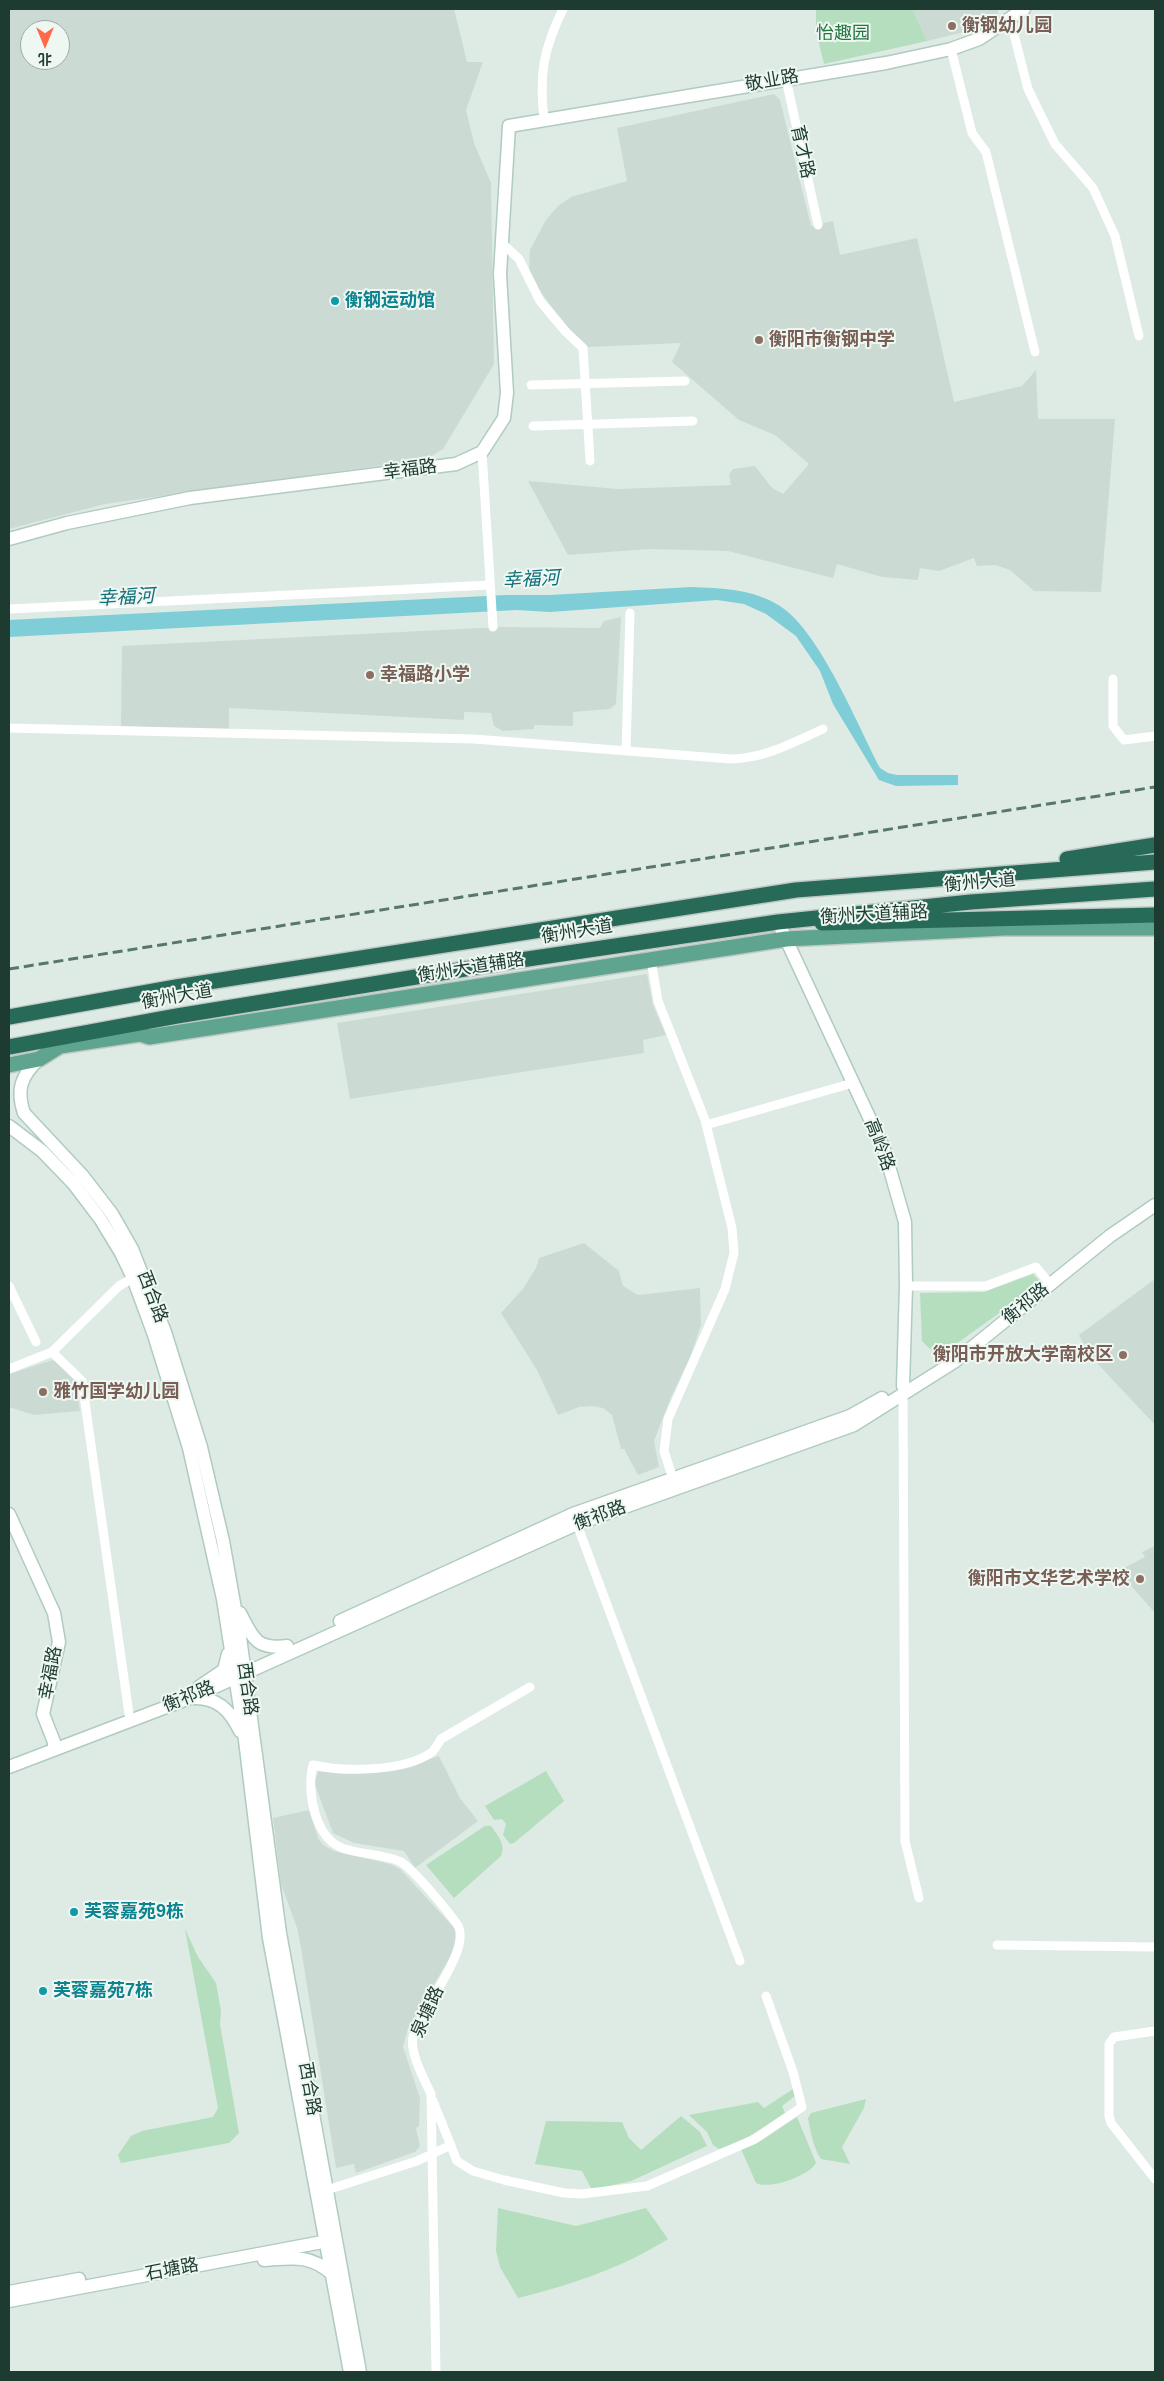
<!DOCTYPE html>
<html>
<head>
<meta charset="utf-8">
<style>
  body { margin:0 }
  #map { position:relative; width:1164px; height:2381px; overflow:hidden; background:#ddebe4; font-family:Arial,"Noto Sans SC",sans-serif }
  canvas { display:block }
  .frame { position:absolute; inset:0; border:10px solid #1e3b31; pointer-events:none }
  .north { position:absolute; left:20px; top:20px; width:50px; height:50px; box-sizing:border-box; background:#eef7f2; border:1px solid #9baca5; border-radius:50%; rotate:180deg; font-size:14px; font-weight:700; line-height:20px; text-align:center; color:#1e3b31 }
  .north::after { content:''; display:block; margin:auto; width:18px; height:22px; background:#fe6a48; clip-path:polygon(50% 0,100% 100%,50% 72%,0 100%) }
</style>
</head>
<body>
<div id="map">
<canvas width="1164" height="2381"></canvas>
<div class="frame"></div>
<div class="north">北</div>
</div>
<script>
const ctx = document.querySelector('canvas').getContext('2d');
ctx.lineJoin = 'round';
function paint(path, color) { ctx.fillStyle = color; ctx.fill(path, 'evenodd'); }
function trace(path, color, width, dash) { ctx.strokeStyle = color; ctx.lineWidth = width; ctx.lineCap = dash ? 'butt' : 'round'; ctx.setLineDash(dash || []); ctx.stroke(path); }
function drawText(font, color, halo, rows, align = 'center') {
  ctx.font = font + ' Arial,"Noto Sans SC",sans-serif'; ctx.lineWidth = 4; ctx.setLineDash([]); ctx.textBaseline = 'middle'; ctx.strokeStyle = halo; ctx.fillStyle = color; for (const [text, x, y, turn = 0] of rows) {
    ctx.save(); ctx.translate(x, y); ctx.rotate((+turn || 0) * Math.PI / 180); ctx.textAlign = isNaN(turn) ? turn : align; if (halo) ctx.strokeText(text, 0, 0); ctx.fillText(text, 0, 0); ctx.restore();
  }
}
const built = new Path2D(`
  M9,9H454L467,62H483L466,110L474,143L491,183L494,364L443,449L427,459L105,504L9,529ZM30,30H60V60H30Z
  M912,9H998V15L988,25L981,28L927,41Z
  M774,94L780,100L811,226L833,221L840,255L917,238L954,402L1022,386L1036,370L1038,419H1115L1101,592L1034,591L1010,570L995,565L977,566L974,558L939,571L920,568L918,580L882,577L837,564L833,578L728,551L649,549L568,555L528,481L618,489L731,485L729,475L733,469L755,466L772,488L783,494L809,464L775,435L739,420L672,362L681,343L588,347L574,336L539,290L529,272L530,250L546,220L558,206L571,197L627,181L617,128Z
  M621,617L616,704L610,709L573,712V726L534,725V729L503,731L494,726L491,713L464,712V720L229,708V731L121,726L122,646L501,627L600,628L604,621Z
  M647,974L653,1005L666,1035L643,1040L644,1053L350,1099L337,1023Z
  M584,1243L619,1271L623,1286L638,1295L700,1288L701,1325L690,1358L671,1397L654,1441L659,1467L638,1475L624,1449H621L612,1415L603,1408L592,1406L579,1407L558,1415L537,1370L501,1313L523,1289L536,1268L539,1258Z
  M1155,1279V1425L1095,1361L1086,1349L1079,1335Z
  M53,1360L75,1378L80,1411L34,1415L9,1407V1374Z
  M1155,1546V1613L1118,1571L1145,1557L1142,1552Z
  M439,1756L460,1798L478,1821L415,1868L404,1851L354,1843L333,1833L314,1782L319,1770L338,1773H361L399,1769Z
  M309,1810L318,1838L323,1845L334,1851L390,1864L400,1869L456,1930L455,1949L408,2028L403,2047L420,2098L419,2126L416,2128L420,2146L415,2152L356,2173L354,2164L336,2168L301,1948L297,1928L281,1884L273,1818Z`);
const green = new Path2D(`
  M816,9H912L927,41L824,64L816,31Z
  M1033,1274L1041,1283L938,1357L922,1341L920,1293L984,1292Z
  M546,1771L564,1801L514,1843L510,1844L503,1835L506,1824L502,1819L494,1820L485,1806Z
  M485,1826H491C498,1836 506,1844 501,1856L454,1898L426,1865Z
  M185,1929L198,1957L216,1983L221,2011L220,2024L239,2133L229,2143L121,2163L118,2155L131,2136L142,2131L213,2117L218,2108Z
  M793,2089L795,2096L782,2106L785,2113L742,2141L719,2149L713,2145L707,2132L689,2115L758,2102L764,2108Z
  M866,2099L864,2108L842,2147L850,2164L821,2159C813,2147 811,2133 808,2118L811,2113Z
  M681,2116L700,2132L707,2146L631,2181L592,2190L582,2171L535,2164L546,2121L622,2122L629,2138L641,2150Z
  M797,2117L816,2163C809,2176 769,2190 756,2183L741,2149L762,2140Z
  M498,2208L576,2226L646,2208L668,2239C622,2268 570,2285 518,2298L500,2267L496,2251Z`);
const water = new Path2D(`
  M691,587C721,588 753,589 780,606C820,632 857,724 880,768L888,773L897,775H958V785L896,786L879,780L833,704L820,671L796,636L766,614L744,604L717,600L550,612L517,610L9,637V620L506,595H550Z`);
const street = new Path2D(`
  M1010,19L1028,89L1055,144L1093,188L1115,236L1139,336
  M951,49L972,133L986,152L1035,352
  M786,79L818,225
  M544,120C539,75 543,50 563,9
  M502,243L519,259L540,301L566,332L583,348L590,461
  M531,385L685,381
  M533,426L693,421
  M482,452L493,627
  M9,609L490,585
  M1113,679V726L1124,740L1155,736
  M9,728L474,739L731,759C765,758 792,743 823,729
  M626,751L630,613
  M651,960L658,1001L705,1120L732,1228L734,1253L725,1289L668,1419L664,1451L673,1479
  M706,1125L853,1083
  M9,1286L36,1342
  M906,1286H986L1036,1267L1050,1284
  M52,1352L82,1381L129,1714
  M9,1369L52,1352L119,1286L133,1278
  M903,1390L905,1841L919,1898
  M575,1519L740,1961
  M997,1945L1155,1947
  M1155,2031L1114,2037L1109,2044V2116L1111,2123L1155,2179
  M433,2101L457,2161L473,2171L504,2180L564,2193L582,2194L647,2186L755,2139L802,2107L793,2072L766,1996
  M327,2190L417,2161L451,2145
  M436,2372L431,2094C425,2081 409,2052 413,2037C419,2011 474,1948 457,1924C446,1909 416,1872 401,1862C388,1855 361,1854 345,1849C315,1840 306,1792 313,1765C344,1772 405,1772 432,1752C435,1749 438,1744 441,1739L530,1687`);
const secondary = new Path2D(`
  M9,539L67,523L190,498L456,464L482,452L504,418L507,393L500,274L509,126L886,63L951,49L979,39L1024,9
  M778,922L884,1149L905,1222L906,1286L903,1386
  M39,1059C21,1076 16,1090 24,1113L82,1175L112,1214L132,1249L165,1332L201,1447L223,1541L240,1637L280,1933L360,2372
  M9,1126L42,1151L73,1183L101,1220L121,1253L133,1278L154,1335L189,1448L223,1599L245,1740L269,1938L350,2372
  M9,1514L54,1613L59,1642L43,1714L54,1742V1749
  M240,1613C253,1638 256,1650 287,1646
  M340,1621L573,1514L850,1416L882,1398
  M199,1687L224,1670L228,1654
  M193,1698C217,1697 230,1710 240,1731
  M9,1767L190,1698L577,1524L854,1425L954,1362L1110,1236L1155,1205
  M264,2260C292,2258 310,2254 332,2274
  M9,2292L79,2279
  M9,2301L333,2240`);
const primary = new Path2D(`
  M9,1065L39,1059L60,1046L140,1034L149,1037L786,939L1004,928H1155`);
const highway = new Path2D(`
  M1067,859L1155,845
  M822,923L1155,915
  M9,1017L176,987L796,890L1155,862
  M9,1047L177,1016L514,961L778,922L971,902L1155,889`);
const rail = new Path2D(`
  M9,969L1155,787`);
const markers = [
  [952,26,5,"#8d6e63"],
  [335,301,5,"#0f9aa8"],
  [759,340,5,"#8d6e63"],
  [370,675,5,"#8d6e63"],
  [1123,1355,5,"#8d6e63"],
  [43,1392,5,"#8d6e63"],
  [1140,1579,5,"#8d6e63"],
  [74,1912,5,"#0f9aa8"],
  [43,1991,5,"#0f9aa8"]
];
const educationNames = [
  ["衡钢幼儿园",962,26],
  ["衡阳市衡钢中学",769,340],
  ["幸福路小学",380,675],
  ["衡阳市开放大学南校区",1113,1355,"right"],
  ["雅竹国学幼儿园",53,1392],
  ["衡阳市文华艺术学校",1130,1579,"right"]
];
const parkNames = [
  ["怡趣园",843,34]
];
const streetNames = [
  ["敬业路",772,81,-10],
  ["育才路",802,152,78],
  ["幸福路",410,470,-7],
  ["衡州大道",980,883,-5],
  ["衡州大道辅路",874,915,-3],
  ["衡州大道",577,932,-9],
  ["衡州大道辅路",471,968,-9],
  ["衡州大道",177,997,-10],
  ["高岭路",879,1145,69],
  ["西合路",152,1297,69],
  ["衡祁路",1026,1304,-39],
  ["衡祁路",600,1516,-20],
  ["幸福路",51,1673,-79],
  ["西合路",247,1689,82],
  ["衡祁路",189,1697,-22],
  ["泉塘路",428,2012,-66],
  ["西合路",309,2089,80],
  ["石塘路",172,2270,-11]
];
const cultureNames = [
  ["衡钢运动馆",345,301],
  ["芙蓉嘉苑9栋",84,1912],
  ["芙蓉嘉苑7栋",53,1991]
];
const waterNames = [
  ["幸福河",531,580,-3],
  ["幸福河",126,598,-3]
];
paint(built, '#cbdbd3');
paint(green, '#b4debd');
paint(water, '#7fcdd6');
trace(secondary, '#b0cbbf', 15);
trace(primary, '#c0c8c5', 18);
trace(highway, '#c0c8c5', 18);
trace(street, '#fff', 9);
trace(secondary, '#fff', 12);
trace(primary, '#5ea48e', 15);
trace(highway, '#276a58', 15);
trace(rail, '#57776d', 3, [10, 5]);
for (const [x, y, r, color] of markers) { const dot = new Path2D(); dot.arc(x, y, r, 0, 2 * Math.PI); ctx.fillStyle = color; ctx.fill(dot); trace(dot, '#eef7f2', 2); }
drawText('bold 18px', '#785e54', '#eef7f2', educationNames, 'left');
drawText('18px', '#25753f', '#eef7f2', parkNames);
drawText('18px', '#1e3b31', '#eef7f2', streetNames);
drawText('bold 18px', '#0d838f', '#eef7f2', cultureNames, 'left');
drawText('italic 19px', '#13707b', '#eef7f2', waterNames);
</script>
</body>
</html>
